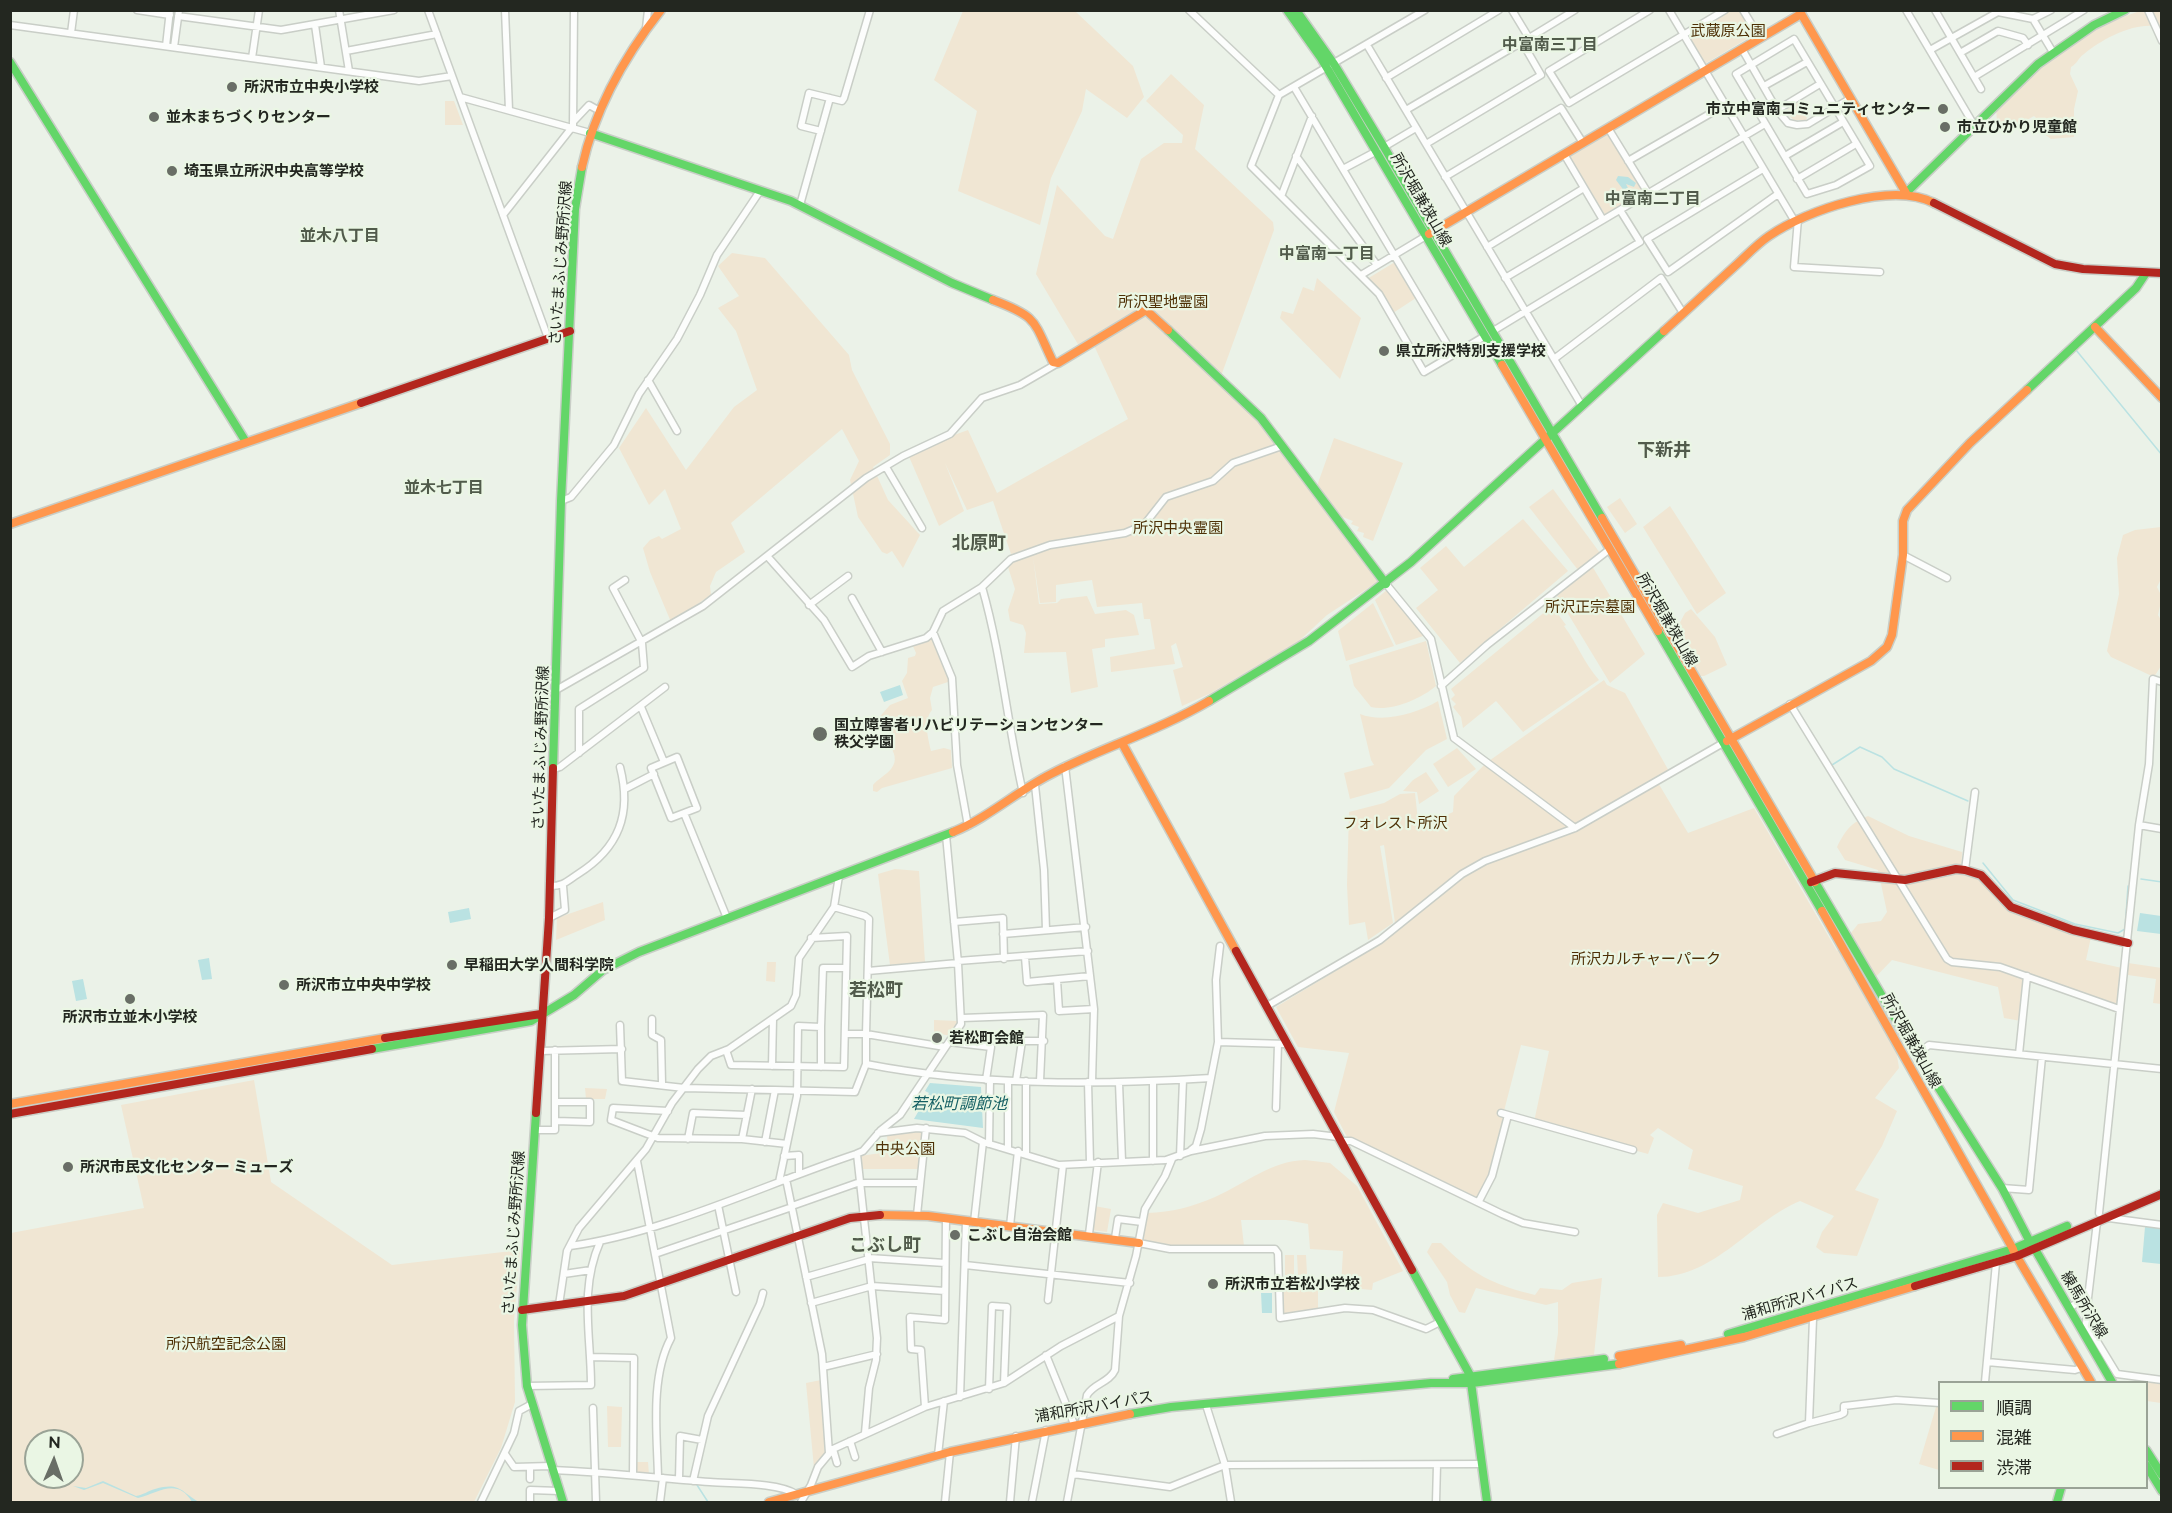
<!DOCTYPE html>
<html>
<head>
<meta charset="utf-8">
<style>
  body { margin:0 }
  #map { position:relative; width:2172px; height:1513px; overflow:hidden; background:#ebf2e8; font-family:Raleway,"Noto Sans JP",sans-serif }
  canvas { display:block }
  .frame { position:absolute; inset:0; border:12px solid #232720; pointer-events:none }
  .legend { position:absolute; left:1938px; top:1381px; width:210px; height:108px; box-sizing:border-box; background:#eaf6e4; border:2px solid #9aa396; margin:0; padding:8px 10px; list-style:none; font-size:18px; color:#232720 }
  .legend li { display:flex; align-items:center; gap:12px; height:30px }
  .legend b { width:30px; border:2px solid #9aa396 }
  .north { position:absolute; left:24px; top:1429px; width:60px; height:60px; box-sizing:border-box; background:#eaf6e4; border:2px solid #9aa396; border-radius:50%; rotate:2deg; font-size:16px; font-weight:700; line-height:24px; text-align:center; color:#232720 }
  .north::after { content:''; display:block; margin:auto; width:21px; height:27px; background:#696e66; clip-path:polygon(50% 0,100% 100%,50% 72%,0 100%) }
</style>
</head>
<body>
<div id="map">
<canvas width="2172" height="1513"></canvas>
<div class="frame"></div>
<ul class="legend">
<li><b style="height:8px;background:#63d668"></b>順調</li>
<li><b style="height:8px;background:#ff974d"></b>混雑</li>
<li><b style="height:8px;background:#b3261e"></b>渋滞</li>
</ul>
<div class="north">N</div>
</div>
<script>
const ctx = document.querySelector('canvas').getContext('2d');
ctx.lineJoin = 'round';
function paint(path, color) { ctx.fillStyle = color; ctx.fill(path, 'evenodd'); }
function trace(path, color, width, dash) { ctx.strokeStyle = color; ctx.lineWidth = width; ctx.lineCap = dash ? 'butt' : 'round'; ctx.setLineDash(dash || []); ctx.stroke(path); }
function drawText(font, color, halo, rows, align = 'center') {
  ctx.font = font + ' Raleway,"Noto Sans JP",sans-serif'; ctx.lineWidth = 4.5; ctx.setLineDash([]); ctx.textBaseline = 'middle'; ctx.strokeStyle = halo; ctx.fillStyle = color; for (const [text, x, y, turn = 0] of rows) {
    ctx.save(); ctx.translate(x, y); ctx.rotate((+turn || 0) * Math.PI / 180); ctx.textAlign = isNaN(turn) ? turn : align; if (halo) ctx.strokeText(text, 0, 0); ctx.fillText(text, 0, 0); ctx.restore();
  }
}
const green = new Path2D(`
  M1730,10L1741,11L1755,34L1703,65L1687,35Z
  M963,11H1075L1133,66L1144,97L1127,118L1086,89L1082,111L1051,178L1040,225L958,191L977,111L934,80Z
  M2140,11H2161V33L2159,27C2136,21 2102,39 2084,54C2078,58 2078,63 2071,67L2070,74L2078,91L2074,109V137L2051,139L2039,130V121L2034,116L2009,130L1997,120L1996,108C2034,66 2086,29 2140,11Z
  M1171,74L1204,105L1195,149L1273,222L1274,230L1221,376L1256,414L1379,581L1327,615L1299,641L1211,693L1182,706L1173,670L1183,667L1176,643L1171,646L1175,664L1111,672L1110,657L1155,649L1150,619H1144L1142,603L1097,607L1092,580L1056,585V602L1040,603L1033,557L1039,604L1057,603L1061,599L1087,596L1095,614L1126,610L1134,615L1139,635L1105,639V647L1092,649L1098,687L1071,693L1066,652L1024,653L1026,633L1023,625L1010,621L1008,610L1015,589L1008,567L1014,560L1033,550L1011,554L993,501L967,510L945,463L964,511L939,526L907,452L968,430L997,493L1128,419L1091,339L1079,346L1036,274L1057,185L1105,236L1113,239L1141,159L1164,143H1182L1183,135L1146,101Z
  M445,101H454L463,125H445Z
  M1797,102L1807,118L1806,120H1794L1784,112Z
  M1609,133L1644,191L1606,216L1568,156Z
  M732,253L765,258L849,355L852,370L890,444V455L873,467L888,500L920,535L903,568L892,551L887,554L882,552L858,517L850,480L859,461L842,429L731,523L745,552L716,572L710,586L711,595L671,622L650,572L643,548L650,540L659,536L662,539L681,529L665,489L649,505L619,448L646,408L686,470L734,407L757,390L736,331L718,308L739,296L718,266Z
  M1395,262L1416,298L1393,313L1367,279Z
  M1317,278L1361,318L1340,379L1280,318L1282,311L1293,314L1303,287L1314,291Z
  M1334,438L1403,463L1373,541L1363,537L1364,533L1357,531L1359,527L1351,524L1353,521L1340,516L1317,486Z
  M1553,489L1600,553L1578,570L1529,507Z
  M1620,498L1637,524L1625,533L1607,507Z
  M1670,506L1726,593L1697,614L1643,527Z
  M1523,519L1568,571L1460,663L1416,608L1438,590L1420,568L1446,546L1464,567Z
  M2161,527V579L2157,587L2162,597L2158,615L2161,620V666L2154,677L2111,657L2107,651L2119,594L2117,558L2123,535L2135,530Z
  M1592,566L1645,654L1610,683L1556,594Z
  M1388,589L1426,635L1396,645L1375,600Z
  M1373,603L1394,646L1346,661L1338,631Z
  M1552,606L1566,625L1564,626C1578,645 1584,663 1599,680L1523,732L1496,701L1463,728L1461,717L1453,707L1456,704L1451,699L1455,695L1451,689Z
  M1691,609L1715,637L1727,665L1704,676H1700L1675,632L1685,613Z
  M930,634L949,679L948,682L933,687L930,698L932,710C923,721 928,737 931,751L944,748L951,750L952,768L882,788L877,792L873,791V785C878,779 886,775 891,769C905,752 877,737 876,721L890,705L908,698L902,681L907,673L908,658L915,656L916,653L912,644L916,638Z
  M1426,641L1436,686C1421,699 1390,712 1371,707L1354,686L1349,665Z
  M1604,680L1607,685L1625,693L1670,773L1657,781L1688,833L1754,808L1837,951L1858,924L1881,921L1887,912L1878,870L1845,860L1837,847C1845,831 1851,822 1868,816L1909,836L1962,852L1961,873L1979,879L2003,904L2091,937L2086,960L2122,968L2128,963L2162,968L2161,1004L2153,1003L2156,979L2121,974L2117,1005L2025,973L2021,1021L2004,1018L1998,987L1892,960L1866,987L1896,1049L1899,1068L1875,1098L1897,1111L1882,1146L1855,1190L1879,1199L1857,1256L1824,1253L1816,1247L1822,1232L1834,1216L1800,1201C1750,1222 1715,1277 1658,1277L1657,1215L1663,1203L1698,1213L1740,1200L1743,1186L1688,1169L1693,1150L1658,1128L1650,1135L1654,1138L1648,1154L1534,1122L1549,1051L1521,1045L1504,1111L1506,1117L1489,1177L1478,1196H1472L1347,1137L1334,1112L1349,1053L1298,1047L1276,1007L1360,956L1396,930L1384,845L1380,846L1393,923L1368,940L1365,922L1349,925L1347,885L1349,812L1384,803L1400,794L1415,793L1418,821L1438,819L1453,812L1454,796L1486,763Z
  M1438,701L1447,739L1426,750L1389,788L1350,799L1344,773L1374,765L1371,760L1360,714C1383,723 1416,714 1438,701Z
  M1457,748L1476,769L1448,787L1433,764Z
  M1426,772L1439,791L1419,804L1417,792L1403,791L1413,780Z
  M895,869L919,871L925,962L890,965L878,874Z
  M603,902L605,920L556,940L557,918Z
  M767,962H776L775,982L766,981Z
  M934,1020L958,1021L959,1023L952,1036L934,1033Z
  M254,1080L271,1182L392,1265L520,1250L514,1321L515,1402L501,1448L474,1502H11V1233L144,1208L121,1105ZM36,1441H72V1477H36Z
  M585,1088L607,1089L605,1099H586Z
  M904,1131H923L920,1169H860V1156L888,1152L887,1135Z
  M1305,1160L1330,1163L1357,1186L1403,1271L1373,1283L1372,1290L1341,1287L1343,1251L1310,1249L1308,1224L1286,1220H1241L1244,1246L1163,1245L1145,1241L1142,1238L1147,1213C1172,1212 1192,1207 1215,1197C1246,1183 1271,1161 1305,1160Z
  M1094,1206L1111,1209L1107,1232L1093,1230Z
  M1432,1243H1441C1471,1274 1494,1285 1535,1295L1540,1288L1562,1290L1572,1283L1602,1278L1594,1355L1554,1360L1558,1333V1302L1546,1305L1476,1288L1465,1313L1459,1312L1450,1295L1447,1282L1427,1252Z
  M1285,1255H1294V1275H1285Z
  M1297,1255H1306L1307,1274L1298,1275Z
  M1282,1281L1318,1283V1310L1285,1316L1282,1313Z
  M2144,1379L2161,1381V1403L2147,1401L2146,1382H2143Z
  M821,1380L825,1455L814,1468L806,1383Z
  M607,1406L622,1407L621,1447H608Z
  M1939,1406H1940L1939,1470L1919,1464L1936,1407Z
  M635,1462H648L649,1475L635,1474Z`);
const water = new Path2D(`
  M1618,176L1628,177L1636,183L1634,187L1626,184L1631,194L1628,198L1625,197L1622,188L1616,180Z
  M900,685L903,695L884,702L880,692Z
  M469,908L471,919L450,923L448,912Z
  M2140,913L2161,916V934L2137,931Z
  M209,958L212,979L202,980L198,960Z
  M83,979L87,999L76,1001L72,981Z
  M930,1083L981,1087L983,1128L914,1119L929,1093L925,1091Z
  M2145,1227L2161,1228V1264L2142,1262Z
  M1261,1293H1272V1313H1262Z
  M103,1481L136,1496C143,1495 148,1491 155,1489C180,1482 180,1491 199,1502H192C177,1477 159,1493 138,1498L103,1483L84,1490L73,1486L86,1488Z`);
const stream = new Path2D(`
  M2076,350L2162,455
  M1832,765L1860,747L1882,757L1894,769L1968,801
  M1983,863L2013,900L2075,924L2118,933L2125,929L2128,886
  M2141,879L2162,882
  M697,1485L708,1502`);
const street = new Path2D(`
  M137,10L170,15
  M339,10L349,71
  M428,10L548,338
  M505,10L509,110
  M1189,10L1279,95
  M1425,10L1279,95L1251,166L1379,294L1424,372L1485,336
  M1512,10L1529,38L1575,10
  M1650,10L1549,71L1569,103L1725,10
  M1669,10L1794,220
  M1743,10L1760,38
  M1906,10L1974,125
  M1935,10L1981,89
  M2148,10L2162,41
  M178,16L281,30L394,10
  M2033,19L2051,10
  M10,25L419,81L452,76
  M315,25L321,67
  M646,28L648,10
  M71,33L74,10
  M1794,39L1870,166L1836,185L1807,194L1736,74Z
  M1367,45L1582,406
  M166,46L170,10
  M174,47L179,10
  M1742,49L1777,110L1788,123L1797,125L1808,124L1851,98
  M1930,50L1998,12L2033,19L2054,54
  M346,51L437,34
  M1960,53L1998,31L2023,38L2028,45
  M252,58L259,10
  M1974,77L2084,10
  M1386,78L1499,10
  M1764,86L1807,62
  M1294,87L1453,354
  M460,97L590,133
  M1406,110L1522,42L1541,75L1426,144
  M1777,110L1820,84
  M573,122L589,105L598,110
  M1608,128L1648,193
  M821,131L801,126L809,93L842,101L844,98L870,10
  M1384,147L1416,128
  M1564,154L1603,220
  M1296,156L1377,265
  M1785,156L1843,122
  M1628,161L1725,105
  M1343,169L1377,151
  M1763,169L1647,239L1668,272L1778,194
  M1445,177L1561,108L1583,143
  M1797,179L1856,144
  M1282,194L1312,116
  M800,205L830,98
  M503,215L573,126L574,10
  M1798,219L1794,267L1880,272
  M1487,247L1584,188
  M1361,275L1426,236
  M1505,278L1765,124
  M1493,331L1640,242L1620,210
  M1554,359L1661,278L1683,313
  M648,380L677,431
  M886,467L922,528
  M561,501L571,497L614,445L639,394L677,339L700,295L717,255L760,191
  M1903,555L1947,578
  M768,557L824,620L852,667L869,656L926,638L933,632L943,611L982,587L1011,559L1050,545L1125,533L1144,525L1166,497L1213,481L1233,463L1282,446
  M1386,584L1431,639L1454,738L1575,828
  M982,587C1002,657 1007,723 1023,793
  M852,598L882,652
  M809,605L848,576
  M933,632L952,678L957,765L968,826
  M1441,686L1487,645L1610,549
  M556,690L703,606L866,478L903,456L950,434L982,398L1020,385L1058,363
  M1790,704L1947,959L1952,962L2000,967L2119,1009
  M641,707L664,762
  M579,753V709L644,668L642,643L613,588L625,580
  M677,757L697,808L671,818L651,768Z
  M1065,766L1094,1009L1092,1082
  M554,769L560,767L665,687
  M1035,785L1044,870L1046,930
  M625,789L654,774
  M684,813L727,918
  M2139,825L2162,829
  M1965,870L1975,792
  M550,886C564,886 567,881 578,874C619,848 632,814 620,767
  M834,907L865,916L869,919L866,1034L945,1047
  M549,918L565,910L563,886
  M954,922L1003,918L1004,959
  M1003,934L1086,927
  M1025,957L1027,982L1090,976
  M958,961L1088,951
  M868,971L958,963
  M1057,980L1059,1011L1094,1009
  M1267,1006L1380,940L1462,874L1485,861L1575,828L1723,743
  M962,1018L1043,1015L1040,1081
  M652,1019V1035L661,1040L662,1083
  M620,1025L622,1081L684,1088L775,1090L765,1142
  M821,1027L823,968H846
  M845,1034H866V1064C979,1086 1096,1085 1211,1078
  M949,1042L991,1047L986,1080
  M1218,1042L1287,1044
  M726,1050L731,1065L844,1067L847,936L811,938
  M540,1051L622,1049
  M1917,1054L1929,1045L2162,1069
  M2019,1054L2027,976
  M772,1066L773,1019
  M1016,1081L1022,1041H1044
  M1153,1081V1161
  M1088,1082L1090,1163
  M1119,1083L1122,1161
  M775,1090L855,1092L866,1064
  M555,1102H590V1122L555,1121
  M1276,1108L1278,1044
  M668,1111L613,1108L611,1120L658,1138L742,1139L787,1144
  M1501,1113L1633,1150
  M535,1130H555V1050
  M878,1133L917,1128L965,1133L983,1142L1059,1165L1166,1160L1191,1151L1265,1136L1313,1134L1338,1137
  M688,1139L693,1113L747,1115
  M742,1139L752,1089
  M1341,1141H1351L1502,1214L1523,1223L1575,1232
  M989,1144L990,1080
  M1008,1148V1081
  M1191,1150L1196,1146L1201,1129L1218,1042L1216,980L1220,946
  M1026,1153V1081
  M857,1154L877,1338L876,1360L869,1388L865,1433
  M784,1156L799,1155V1173
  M1180,1156L1183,1080
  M637,1161L671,1338C650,1377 657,1433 658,1477
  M786,1179L822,1354L829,1453
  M779,1182L797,1096L798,1026L821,1027V1067
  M860,1183H920
  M2002,1188L2029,1190L2042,1057
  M1479,1201L1492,1176L1508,1115
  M718,1205L736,1292
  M792,1206L860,1182
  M2099,1213L2139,825L2149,764L2153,679L2162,682
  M917,1215L926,1128
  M2109,1218L2162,1225
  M974,1222L983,1142
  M1010,1226L1018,1151
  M1089,1234L1098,1162
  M1115,1238L1118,1219L1142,1222
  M1139,1243L1170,1249H1275L1278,1253L1280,1318L1345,1308L1373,1310L1426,1329L1440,1322
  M570,1246C665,1233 765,1184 856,1154L863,1151L881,1130L900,1115L961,1024L958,963L946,835
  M655,1254L792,1207
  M869,1258L945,1263
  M965,1265L1130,1283
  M564,1274L591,1270
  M806,1277L869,1259
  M2088,1298L2086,1323L2117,1374L2162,1380
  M1048,1300L1063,1165
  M811,1303L872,1286L945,1291
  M559,1305L567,1251L579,1228L646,1149L672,1103L698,1069L711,1056L729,1049L791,1006L796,995L799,958L834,907L839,876
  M2070,1307L2088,1298L2097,1222
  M1046,1355L1074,1424
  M591,1357L634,1358L633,1475
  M1987,1362L2075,1370L2081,1368
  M823,1367L877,1354
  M1985,1382L1996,1263
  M527,1386L591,1385C591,1335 579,1290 600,1242
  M989,1389L992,1306L1007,1307L1004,1383
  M960,1397L966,1221
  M1206,1405L1225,1465L1231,1502
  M925,1407L921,1350L911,1349L910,1317L945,1320L946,1218
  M593,1408L596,1502
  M1809,1423L1840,1415L1844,1413V1406L1896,1400L1940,1403
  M1777,1434L1809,1423L1813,1319
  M850,1441L855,1457
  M833,1449L837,1463
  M505,1454L514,1467L551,1466
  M938,1455L944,1401
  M553,1470C605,1472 657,1478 710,1482C733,1484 777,1482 796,1494
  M1073,1474L1170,1487L1225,1465L1482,1464
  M530,1479V1467
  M679,1479L680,1436L702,1440
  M693,1481L708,1416L760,1304L763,1293
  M481,1502L514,1433L519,1411L532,1404
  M530,1502V1490L559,1491
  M660,1502L663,1478
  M801,1502L811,1485L818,1467L833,1449L925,1407L1004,1383L1061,1346L1119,1316
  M945,1502L950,1452
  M1010,1502L1016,1436
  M1032,1502L1046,1430
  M1067,1502L1087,1395C1094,1383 1109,1383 1115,1370L1119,1316L1136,1256L1145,1209L1165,1176L1172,1159
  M1436,1502L1437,1465`);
const fast = new Path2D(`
  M1287,10L1321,58L1502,365
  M1296,10L1334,64L1384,147L1602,518
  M10,62L246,442
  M590,133L791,201L952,283L993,300
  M1906,193L2038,64L2094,25L2125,10
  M1168,330L1261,418L1386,584
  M2027,390L2136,288L2146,273
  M1658,631L1822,911
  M1209,701L1309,641L1411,562L1664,331
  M553,768L561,501L575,209L582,167
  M1815,882L1899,1025L2002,1188L2030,1242
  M372,1049L531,1021L574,995L603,970L639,952L953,832
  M536,1113L522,1325L527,1386L563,1502
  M2032,1244L2112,1382
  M1412,1270L1470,1375L1487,1502
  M1728,1334L2013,1249L2067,1226
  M1453,1379L1604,1359
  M1130,1414L1171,1407L1431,1383H1472L1619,1364
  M2146,1450L2162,1475
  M2146,1465L2162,1491
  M2057,1502L2061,1488`);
const slow = new Path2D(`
  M1799,10L1906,193
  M582,167C595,108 624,57 661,10
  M1429,234L1801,14
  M993,300C1038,317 1033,320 1053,362L1058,363L1146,310L1168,330
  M2095,327L2162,398
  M1664,331C1688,309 1711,288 1735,266C1746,256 1757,244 1769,236C1807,210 1891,181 1934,203
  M1502,365L1658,631
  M1602,518L1815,882
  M10,524L361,403
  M1727,741L1871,661L1887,647L1892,635L1903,555V521L1907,510L1970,443L2027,390
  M1122,743L1236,951
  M953,832C988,818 1017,791 1051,774C1103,747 1158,731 1209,701
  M1822,911L2013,1249
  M10,1104L385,1038
  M880,1215L928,1216L1139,1243
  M2013,1250L2091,1382
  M1619,1356L1681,1345
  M1619,1364L1744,1337L1915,1286
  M769,1502L950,1452L1130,1414`);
const jam = new Path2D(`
  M1934,203L2055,264L2083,269L2162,273
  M361,403L570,331
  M1811,882L1835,873L1905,880L1956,869L1965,870L1981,875L2011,907L2073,930L2128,943
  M1236,951L1412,1270
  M385,1038L541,1014
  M536,1113L549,918L553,768
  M10,1114L372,1049
  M1915,1286L2017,1256L2162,1194
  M522,1310L624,1296L850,1218L880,1215`);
const markers = [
  [232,87,6,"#696e66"],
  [1943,109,6,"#696e66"],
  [154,117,6,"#696e66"],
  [1945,127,6,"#696e66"],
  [172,171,6,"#696e66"],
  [1384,351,6,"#696e66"],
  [820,734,8,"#696e66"],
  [452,965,6,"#696e66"],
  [284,985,6,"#696e66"],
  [130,999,6,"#696e66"],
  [937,1038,6,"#696e66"],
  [68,1167,6,"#696e66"],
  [955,1235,6,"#696e66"],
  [1213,1284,6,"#696e66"]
];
const parkNames = [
  ["武蔵原公園",1728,31],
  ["所沢聖地霊園",1163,302],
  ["所沢中央霊園",1178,528],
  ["所沢正宗墓園",1590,607],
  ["フォレスト所沢",1395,823],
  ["所沢カルチャーパーク",1646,959],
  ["中央公園",905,1149],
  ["所沢航空記念公園",226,1344]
];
const poiNames = [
  ["所沢市立中央小学校",244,87],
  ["市立中富南コミュニティセンター",1931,109,"right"],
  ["並木まちづくりセンター",166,117],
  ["市立ひかり児童館",1957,127],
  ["埼玉県立所沢中央高等学校",184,171],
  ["県立所沢特別支援学校",1396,351],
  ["国立障害者リハビリテーションセンター",834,725],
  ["秩父学園",834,742],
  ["早稲田大学人間科学院",464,965],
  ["所沢市立中央中学校",296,985],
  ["所沢市立並木小学校",130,1017,"center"],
  ["若松町会館",949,1038],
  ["所沢市民文化センター ミューズ",80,1167],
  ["こぶし自治会館",967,1235],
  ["所沢市立若松小学校",1225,1284]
];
const streetNames = [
  ["所沢堀兼狭山線",1421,200,60],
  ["さいたまふじみ野所沢線",561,263,-86],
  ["所沢堀兼狭山線",1667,620,60],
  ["さいたまふじみ野所沢線",541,748,-88],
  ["所沢堀兼狭山線",1911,1041,61],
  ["さいたまふじみ野所沢線",514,1233,-86],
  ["浦和所沢バイパス",1800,1299,-16],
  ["練馬所沢線",2084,1305,59],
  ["浦和所沢バイパス",1094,1407,-10]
];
const neighbourhoodNames = [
  ["中富南三丁目",1550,45],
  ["中富南二丁目",1653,199],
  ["並木八丁目",340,236],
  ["中富南一丁目",1327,254],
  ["並木七丁目",444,488]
];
const waterNames = [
  ["若松町調節池",959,1104]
];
const quarterNames = [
  ["下新井",1664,451],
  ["北原町",979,544],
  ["若松町",876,991],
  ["こぶし町",885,1246]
];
paint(green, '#f0e6d3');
paint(water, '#bae2e2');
trace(stream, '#bae2e2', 1.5);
trace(street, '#c9cec7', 9);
trace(fast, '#c9cec7', 11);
trace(slow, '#c9cec7', 11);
trace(jam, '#c9cec7', 11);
trace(street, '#fcfdfc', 6);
trace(fast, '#63d668', 8);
trace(slow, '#ff974d', 8);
trace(jam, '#b3261e', 8);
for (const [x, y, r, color] of markers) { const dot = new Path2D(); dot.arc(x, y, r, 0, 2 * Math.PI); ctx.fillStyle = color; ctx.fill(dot); trace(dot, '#eaf6e4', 2); }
drawText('15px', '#4e3006', '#eaf6e4', parkNames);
drawText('bold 15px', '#232720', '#eaf6e4', poiNames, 'left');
drawText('15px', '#232720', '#eaf6e4', streetNames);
drawText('bold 16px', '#515b4b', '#eaf6e4', neighbourhoodNames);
drawText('italic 16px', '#145f63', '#eaf6e4', waterNames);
drawText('bold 18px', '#515b4b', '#eaf6e4', quarterNames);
</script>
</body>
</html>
